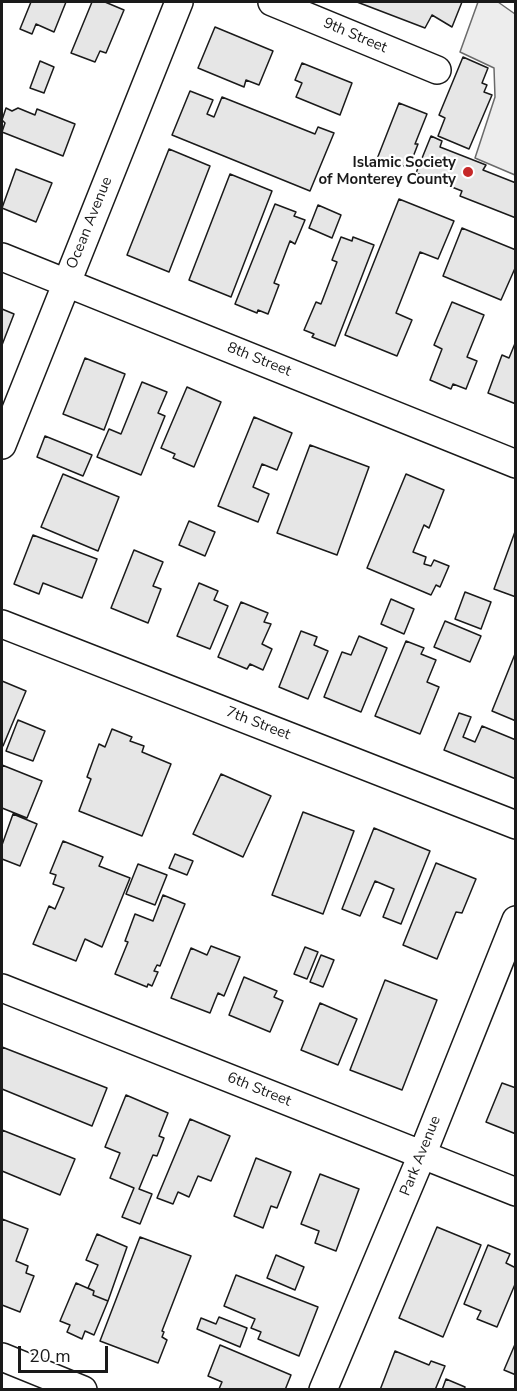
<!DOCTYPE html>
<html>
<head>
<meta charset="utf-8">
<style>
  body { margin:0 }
  #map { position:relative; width:517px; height:1391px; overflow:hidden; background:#fff; font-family:"Nunito Sans",sans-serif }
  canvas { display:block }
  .frame { position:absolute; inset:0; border:3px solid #1a1a1a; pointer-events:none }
  .scale { position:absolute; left:18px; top:1346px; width:90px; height:27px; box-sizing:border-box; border:3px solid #1a1a1a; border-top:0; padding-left:8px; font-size:18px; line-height:21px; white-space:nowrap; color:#1a1a1a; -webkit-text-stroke:4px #fff; paint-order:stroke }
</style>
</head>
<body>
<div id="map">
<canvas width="517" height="1391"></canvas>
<div class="frame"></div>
<div class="scale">20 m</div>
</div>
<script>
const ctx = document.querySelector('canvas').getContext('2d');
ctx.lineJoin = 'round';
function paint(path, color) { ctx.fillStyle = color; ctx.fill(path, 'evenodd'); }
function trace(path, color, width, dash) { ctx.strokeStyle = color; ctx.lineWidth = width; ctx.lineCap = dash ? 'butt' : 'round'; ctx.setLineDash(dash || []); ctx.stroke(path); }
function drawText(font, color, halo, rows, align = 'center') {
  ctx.font = font + ' "Nunito Sans",sans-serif'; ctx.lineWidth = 4.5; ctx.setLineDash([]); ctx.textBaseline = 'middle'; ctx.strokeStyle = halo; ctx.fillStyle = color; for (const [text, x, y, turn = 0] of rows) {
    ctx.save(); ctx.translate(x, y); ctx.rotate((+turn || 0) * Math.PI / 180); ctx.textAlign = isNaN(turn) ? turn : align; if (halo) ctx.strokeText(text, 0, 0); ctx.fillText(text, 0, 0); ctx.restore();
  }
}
const built = new Path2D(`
  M478,2H498L515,14V175L475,158L495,97L494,68L460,52Z`);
const building = new Path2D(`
  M31,2H66L54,32L36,24L32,34L20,29Z
  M92,2H105L124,10L106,53L100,51L95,62L71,53Z
  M357,2H462L452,27L432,15L425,28Z
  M215,27L273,51L259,85L246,80L244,87L198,68Z
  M463,57L488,68L482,83L487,85L484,92L492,95L469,149L438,136L445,118L439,115Z
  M40,61L54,67L44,93L30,88Z
  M302,63L352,83L340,115L296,97L302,83L295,80Z
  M190,91L213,100L207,114L214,117L222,97L315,134L318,127L334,133L310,191L172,135Z
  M399,103L427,114L415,144H418L413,157L410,156L406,167L399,164L397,168L377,159Z
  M6,108L12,111L18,108L35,115L37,109L75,124L63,156L2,132L5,123L2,120Z
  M431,136L442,141L440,147L486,165L483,170L516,183V218L460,196L462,191L416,173Z
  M169,149L210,166L169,272L127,255Z
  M16,169L52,183L36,222L2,208Z
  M230,174L272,191L231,297L189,280Z
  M399,199L454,221L438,259L420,252L396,313L412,320L397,356L345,335Z
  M275,204L296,212L294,216L305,220L295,244L290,241L274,283L279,285L268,314L258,310L257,313L235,304Z
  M318,205L341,215L332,238L309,228Z
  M462,228L516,250V266L501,300L443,276Z
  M341,237L352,241L353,237L374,245L335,346L312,337L314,334L304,330L316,302L321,304L337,262L332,260Z
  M452,302L484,315L467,357L477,361L466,389L453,384L451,389L430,380L442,349L434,345Z
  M2,309L14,314L2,345Z
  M516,341V404L488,393L502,355L509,358Z
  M85,358L125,374L104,430L63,414Z
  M142,382L167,392L158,413L165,416L141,475L97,457L109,429L121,434Z
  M187,387L221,402L194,467L173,458L175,454L161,448Z
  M254,417L292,433L277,470L262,464L253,487L269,494L258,522L218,506Z
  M45,436L92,455L83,476L37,457Z
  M310,445L369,467L337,555L277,533Z
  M63,474L119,497L98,551L41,527Z
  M406,474L444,490L429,528L424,525L413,552L426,557L424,564L431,566L434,560L449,566L440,587L436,585L431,595L367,568Z
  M189,521L215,532L205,556L179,545Z
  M516,529V597L494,589Z
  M33,535L97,559L82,598L43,583L39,594L14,584Z
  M134,550L163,562L153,586L161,589L148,623L111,608Z
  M199,583L218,591L214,600L228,606L210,649L177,636Z
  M465,592L491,602L481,629L455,619Z
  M391,599L414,609L404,634L381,624Z
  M241,602L268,613L264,622L271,624L262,644L272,649L263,670L250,664L247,669L218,657Z
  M445,621L481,636L470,662L434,647Z
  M301,631L317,637L314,645L328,651L308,699L279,687Z
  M359,636L387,648L361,712L324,697L342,652L351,655Z
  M406,641L424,648L421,654L436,660L427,682L439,687L420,734L375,716Z
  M515,654H516V721L492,711Z
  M2,681L26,691L3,746H2Z
  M459,713L471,717L463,737L475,742L482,726L516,740V779L444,750Z
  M18,720L45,731L33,761L6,751Z
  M112,729L132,737L130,741L144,746L142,752L171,764L142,836L79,811L91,779L87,777L99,744L105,747Z
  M2,765L42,781L27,818L2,808Z
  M221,774L271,796L243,857L193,834Z
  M303,812L354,831L323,914L272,895Z
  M13,814L37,824L20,866L2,859V845Z
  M374,828L430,851L401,924L383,917L394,889L375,881L360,916L342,909Z
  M63,841L103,857L99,866L130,878L102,947L85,939L76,961L33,944L49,906L55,909L64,888L53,884L56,875L50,873Z
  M175,854L193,861L187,875L169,868Z
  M436,863L476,879L462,913L456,912L437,959L403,945Z
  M138,864L167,875L155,905L126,894Z
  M163,895L185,904L160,966L157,965L154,971L158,972L152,986L148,984L147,987L115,974L128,942L125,941L135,914L153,921Z
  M211,946L240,957L224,996L218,993L210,1013L171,998L191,948L207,955Z
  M305,947L318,952L307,979L294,974Z
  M321,955L334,960L323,987L310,982Z
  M244,977L277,991L274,997L283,1001L270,1032L229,1015Z
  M385,980L437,1000L402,1090L350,1070Z
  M320,1003L357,1019L338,1065L301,1050Z
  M2,1047L107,1088L92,1126L2,1089Z
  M502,1083L516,1088V1134L486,1122Z
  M126,1095L168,1113L159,1136L164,1138L157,1156L153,1155L139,1189L152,1194L140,1224L122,1217L134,1188L110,1178L120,1153L105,1147Z
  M190,1119L230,1136L211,1181L198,1176L189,1197L178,1192L173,1204L157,1198Z
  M2,1130L75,1159L60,1195L2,1171Z
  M256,1158L291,1172L277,1208L271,1206L263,1228L234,1216Z
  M320,1174L359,1189L336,1251L315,1243L319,1231L301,1224Z
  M2,1219L28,1229L16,1261L28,1266L26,1273L34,1276L20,1312L2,1305Z
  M437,1227L481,1245L443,1337L399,1318Z
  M97,1234L127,1247L108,1301L93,1295L94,1291L88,1288L98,1265L86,1260Z
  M140,1237L191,1256L162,1331L164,1332L162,1337L167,1340L158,1363L100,1341Z
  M488,1245L510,1254L506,1263L516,1268V1282L497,1327L477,1319L481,1311L464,1304Z
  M276,1255L304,1267L295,1290L267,1278Z
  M236,1275L318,1307L299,1356L258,1339L261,1332L251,1328L255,1319L224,1306Z
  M76,1283L94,1291L93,1295L108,1301L94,1335L85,1331L82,1339L67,1332L70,1325L60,1321Z
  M219,1317L247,1328L240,1347L197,1329L201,1318L216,1324Z
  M516,1342V1375L504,1370Z
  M220,1345L291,1375L285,1390L219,1389L222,1382L208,1376Z
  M395,1351L429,1365L431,1361L445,1366L435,1390H380Z
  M446,1379L465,1387L464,1390H442Z`);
const minor = new Path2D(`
  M272,2L437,70
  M2,257L516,464
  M2,445L179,2
  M2,624L516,825
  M2,988L516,1192
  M2,1357L83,1390
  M323,1390L422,1155L516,920`);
const markers = [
  [468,172,6,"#c62828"]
];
const streetNames = [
  ["9th Street",355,36,23],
  ["Ocean Avenue",90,223,-68],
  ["8th Street",259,360,22],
  ["7th Street",258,724,21],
  ["6th Street",259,1090,22],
  ["Park Avenue",421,1156,-68]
];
const poiNames = [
  ["Islamic Society",456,163],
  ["of Monterey County",456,180]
];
paint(built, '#ededed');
trace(built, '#6a6a6a', 1.5);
paint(building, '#e6e6e6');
trace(building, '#1a1a1a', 1.5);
trace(minor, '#1a1a1a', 30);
trace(minor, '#fff', 27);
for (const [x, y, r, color] of markers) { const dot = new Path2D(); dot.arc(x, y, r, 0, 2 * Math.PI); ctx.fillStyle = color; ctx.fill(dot); trace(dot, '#fff', 2); }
drawText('15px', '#1a1a1a', '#fff', streetNames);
drawText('bold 15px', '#1a1a1a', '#fff', poiNames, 'right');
</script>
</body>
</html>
